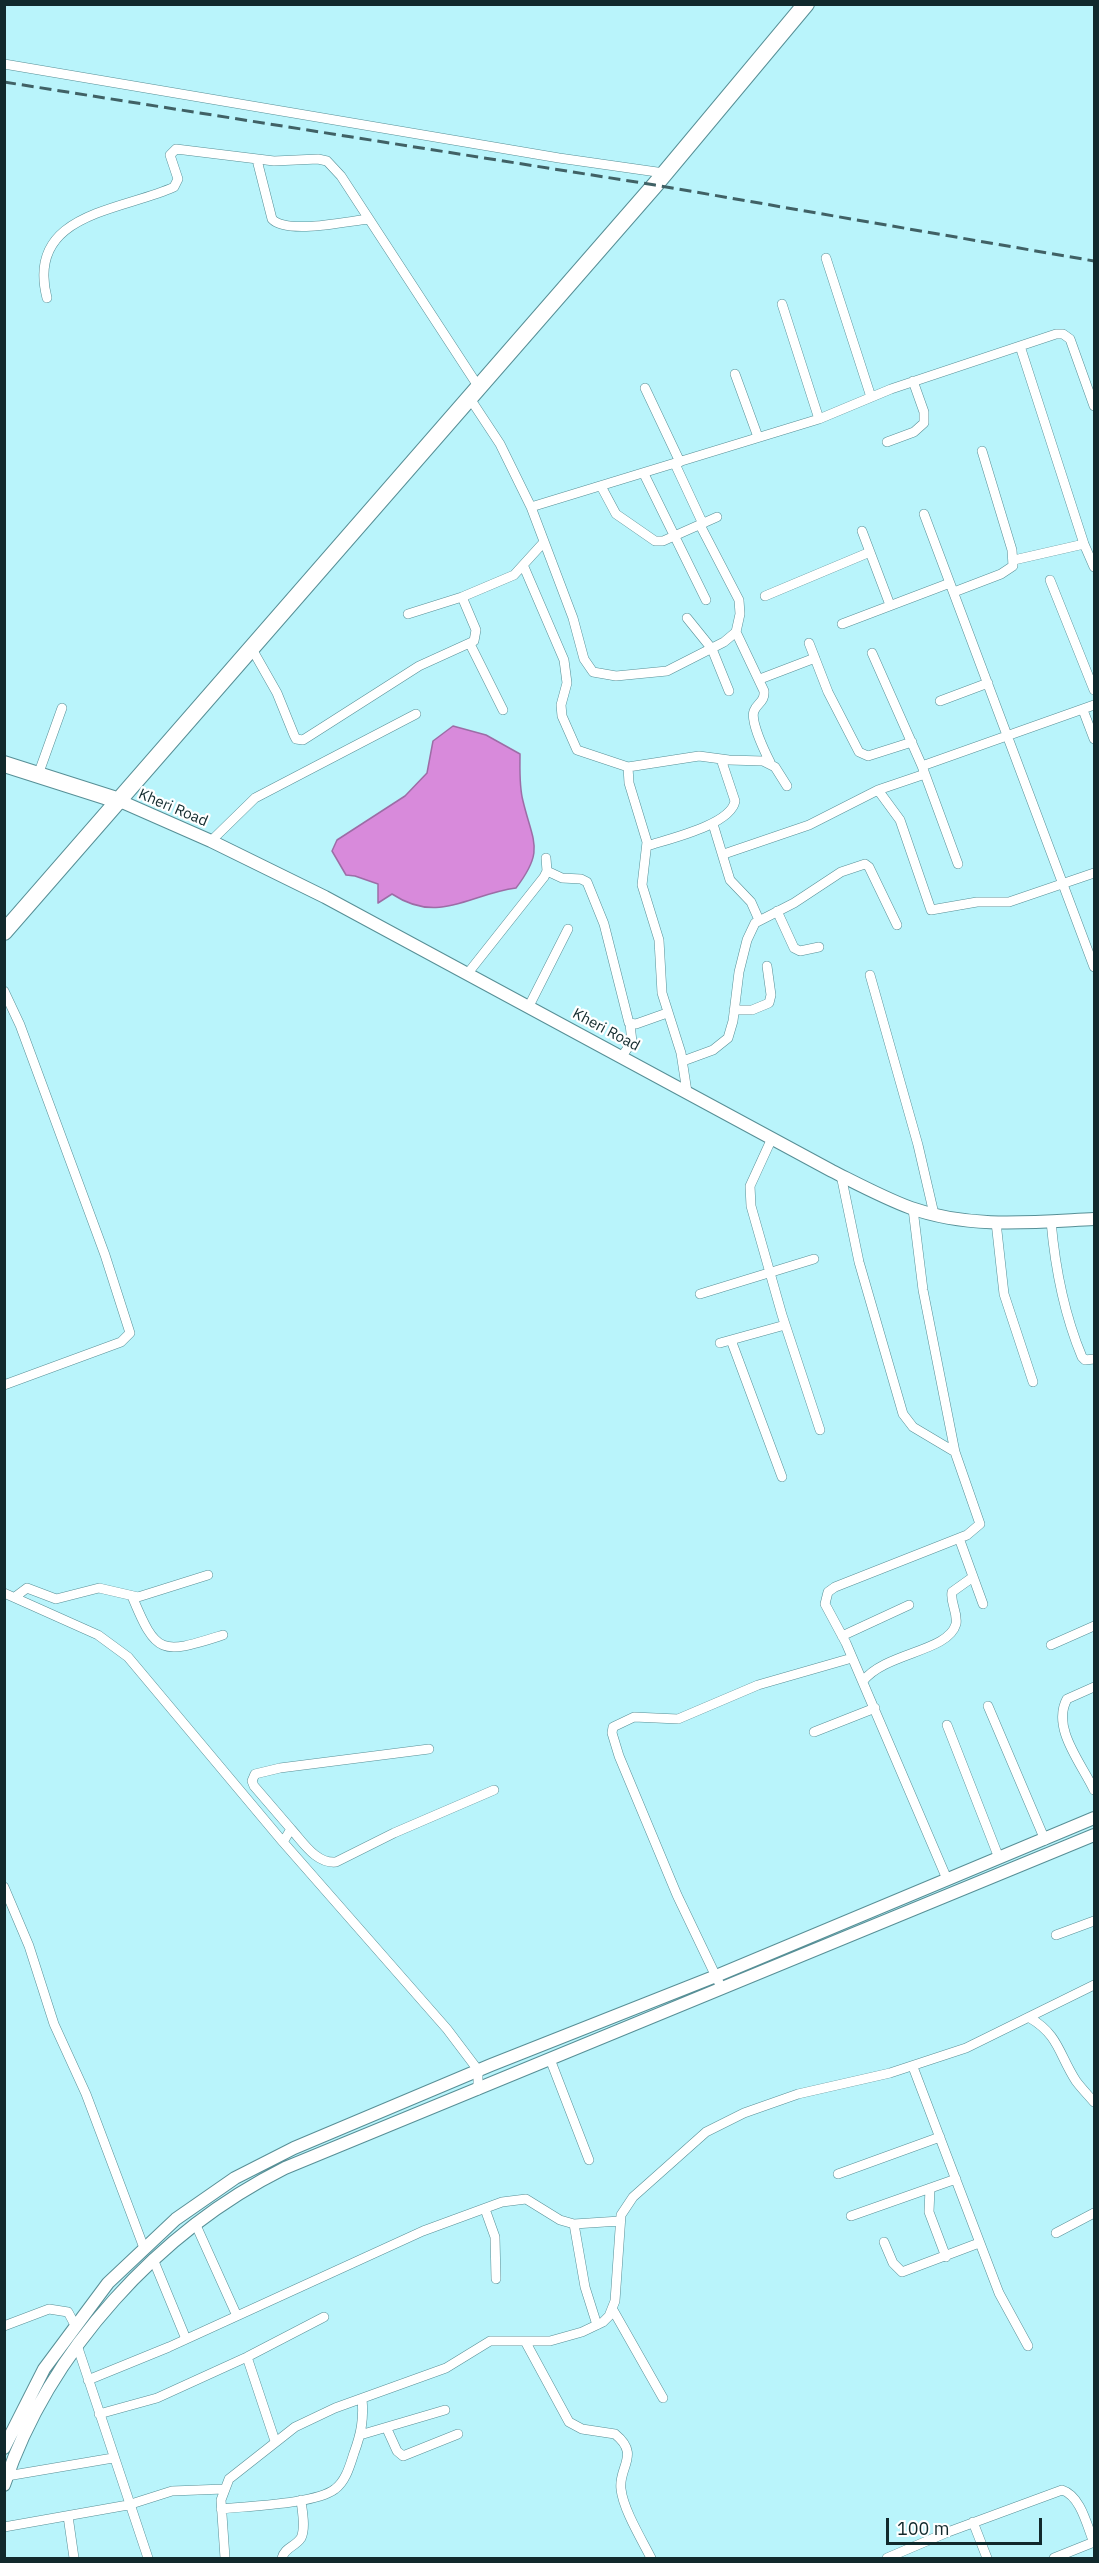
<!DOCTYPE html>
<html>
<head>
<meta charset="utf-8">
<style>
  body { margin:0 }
  #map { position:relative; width:1099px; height:2563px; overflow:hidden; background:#b9f4fb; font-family:"IBM Plex Sans",sans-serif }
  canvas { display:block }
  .frame { position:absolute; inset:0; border:6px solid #11292c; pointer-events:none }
  .scale { position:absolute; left:886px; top:2518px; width:156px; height:27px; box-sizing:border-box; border:3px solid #11292c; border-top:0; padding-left:8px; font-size:18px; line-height:21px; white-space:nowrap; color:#11292c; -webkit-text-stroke:4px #fff; paint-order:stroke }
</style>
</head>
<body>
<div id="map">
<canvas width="1099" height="2563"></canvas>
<div class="frame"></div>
<div class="scale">100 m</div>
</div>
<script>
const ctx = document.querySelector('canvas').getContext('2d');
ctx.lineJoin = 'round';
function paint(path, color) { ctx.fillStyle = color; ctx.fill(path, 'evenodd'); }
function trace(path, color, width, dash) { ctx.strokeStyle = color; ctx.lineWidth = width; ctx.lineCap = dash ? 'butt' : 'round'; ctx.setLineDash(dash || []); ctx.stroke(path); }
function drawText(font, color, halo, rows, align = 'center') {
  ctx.font = font + ' "IBM Plex Sans",sans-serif'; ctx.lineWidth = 4.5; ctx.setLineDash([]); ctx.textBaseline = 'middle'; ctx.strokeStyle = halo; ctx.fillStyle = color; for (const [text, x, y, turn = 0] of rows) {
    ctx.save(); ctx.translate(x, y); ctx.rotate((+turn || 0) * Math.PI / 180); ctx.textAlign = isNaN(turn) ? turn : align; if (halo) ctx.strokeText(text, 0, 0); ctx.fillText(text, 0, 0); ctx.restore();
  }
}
const water = new Path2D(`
  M453,726L486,735L520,754C520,769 519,786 523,801C533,843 545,850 516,888C469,894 439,925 392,894L378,903V884L355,876L346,875L332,851L337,840L405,796L427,773L433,741Z`);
const minor = new Path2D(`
  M4,64L559,158L664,173
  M257,160L272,219C287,235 348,221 369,219
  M826,258L871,397
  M47,298C25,213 121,211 174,187L178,179L170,155L176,149L274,161L318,159L327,161L341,176L478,386
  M782,304L819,419
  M1020,346L1084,544L1094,567
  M735,374L758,437
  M645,388L680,462
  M469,397L500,444L531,507L573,618L584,659L593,672L616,676L667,671L724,642L736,632L740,614L739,600L700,525
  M887,442L914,432L924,423V412L913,381
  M675,464L703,524
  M644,474L706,600
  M601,486L616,514L655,541H663L717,517
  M531,507L819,419L891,389L1056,334H1063L1070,339L1094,406
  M924,514L1094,967
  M862,531L890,605
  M1014,560L1084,544
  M524,567L564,660L567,683L561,705L562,716L577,750L628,767L699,756L729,760L763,761L775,767L787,786
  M1050,580L1094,690
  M954,592L1001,574L1013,566L1012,550L982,451
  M765,596L870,552
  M408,614L462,597L514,575L544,542
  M687,618L712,649L729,691
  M842,624L950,583
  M736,632L764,691C765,702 757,703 754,711C750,721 765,752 770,762
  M809,643L828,692L859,752L868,756L912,742
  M470,644L503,710
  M252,649L277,693L294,735L296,739L303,740L419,666L474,641L476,630L462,597
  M872,653L922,766L958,864
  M760,679L815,658
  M940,701L988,683
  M1083,710L1094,739
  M922,766L1094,705
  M628,767L629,783L647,842L642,885L659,940L662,993L681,1053L687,1092
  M38,775L62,708
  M878,790L900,820L931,910L977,902H1009L1094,873
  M713,824L730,880L751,902L759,920
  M211,841L255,798L416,714
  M647,846C668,839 731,825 735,801L721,759
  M724,854L809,825L878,790L925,774
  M547,871L562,878L581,879L587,882L604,924L629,1023L636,1024L667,1013
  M777,911L794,948L800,951L819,947
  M468,973L544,877L547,871L546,858
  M870,975L918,1145L934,1214
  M4,991L20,1025L105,1255L130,1333L121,1342L4,1385
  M529,1006L568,929
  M734,1010H752L769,1003L771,995L767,966
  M622,1056L632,1042L630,1024
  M683,1061L713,1050L728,1038L733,1021L739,972L747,940L755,923L794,903L841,872L865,864L869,867L897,925
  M772,1138L750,1186L751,1206L782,1315L820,1430
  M841,1175L859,1262L903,1414L913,1427L955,1452
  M913,1209L923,1290L955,1452L980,1524L967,1535L835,1587L828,1592L825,1604L846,1643L947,1879
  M1051,1221C1055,1267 1064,1314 1082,1357L1085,1360L1094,1359
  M996,1222L1004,1294L1033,1382
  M700,1294L814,1259
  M731,1340L782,1477
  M720,1343L785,1325
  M959,1538L983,1604
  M4,1593L98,1635L128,1657L283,1842L447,2029L478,2070V2090
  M132,1596C157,1657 162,1654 223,1635
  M15,1597L27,1588L56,1599L99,1588L138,1597L208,1575
  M842,1636L909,1605
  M1051,1645L1094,1626
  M863,1681C886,1652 948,1652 956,1624C958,1612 950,1603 952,1592L973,1577
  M1094,1687L1067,1699C1051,1728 1082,1764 1094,1790
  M988,1706L1045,1840
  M947,1725L999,1858
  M814,1732L875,1708
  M291,1829C303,1842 316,1864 336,1862L394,1833L494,1790
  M283,1842L291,1829L254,1786L252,1781L255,1774L280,1768L429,1749
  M4,1887L29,1946L54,2024L86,2094L144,2248
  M1056,1935L1094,1921
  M722,1989L677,1895L619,1756L612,1733L613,1727L634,1717L678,1719L758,1685L852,1658
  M1030,2018C1059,2035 1059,2055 1076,2081C1082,2089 1088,2095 1094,2102
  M550,2059L589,2160
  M913,2067L999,2293L1028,2346
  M838,2174L940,2137
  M930,2188L929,2212L946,2257
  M485,2209L495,2237L496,2279
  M851,2216L956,2179
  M195,2223L237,2316
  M574,2224L585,2287L597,2325
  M1056,2233L1094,2213
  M884,2242L893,2263L902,2272L979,2243
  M153,2259L186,2339
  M613,2310L663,2398
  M4,2326L49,2309L68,2312L75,2325
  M525,2341L569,2422L582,2429L615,2434C641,2455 618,2467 621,2489C623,2509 642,2540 651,2558
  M78,2348L148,2558
  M247,2357L275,2441
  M88,2380L169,2347L423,2231L502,2202L526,2199L560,2220L574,2224L620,2221
  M99,2414L157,2398L247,2357L324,2317
  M387,2429L397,2451L403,2456L458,2434
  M360,2435L445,2410
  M7,2476L113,2458
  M221,2509C247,2506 316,2504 335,2489C346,2481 350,2465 354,2453C361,2434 364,2419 362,2399
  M68,2516L74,2558
  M973,2522L987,2558
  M4,2527L128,2505L172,2491L224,2489
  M225,2558L221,2500L229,2479L295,2427L335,2408L446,2368L490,2341H550L582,2332L603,2322L609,2316L615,2301L621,2215L633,2197L706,2132L744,2113L798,2094L890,2073L966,2048L1094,1985
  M282,2558C285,2547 295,2547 301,2538C306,2528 302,2510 301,2500
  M887,2558L948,2532L1062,2490C1081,2496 1087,2526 1094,2543
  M1054,2558L1094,2542`);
const tertiary = new Path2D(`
  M120,801L211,841L325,897L832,1171C858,1184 884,1198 911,1208C970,1229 1033,1222 1094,1219
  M4,2448L44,2369L108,2283L176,2219L235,2178L294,2148L491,2065L716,1976L1094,1818
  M4,2485C49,2351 159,2231 285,2168L1094,1835`);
const trunk = new Path2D(`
  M4,764L120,801
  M4,932L655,185L806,4`);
const rail = new Path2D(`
  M4,82L655,185L1094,261`);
const streetNames = [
  ["Kheri Road",173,808,23],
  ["Kheri Road",606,1030,28]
];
paint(water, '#d88adb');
trace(water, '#9c6da6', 1.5);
trace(minor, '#578f96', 10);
trace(tertiary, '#578f96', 14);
trace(trunk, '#578f96', 18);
trace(minor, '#fff', 9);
trace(tertiary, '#fff', 12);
trace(trunk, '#fff', 16);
trace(rail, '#406165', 3, [12, 6]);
drawText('15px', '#11292c', '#fff', streetNames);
</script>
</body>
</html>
